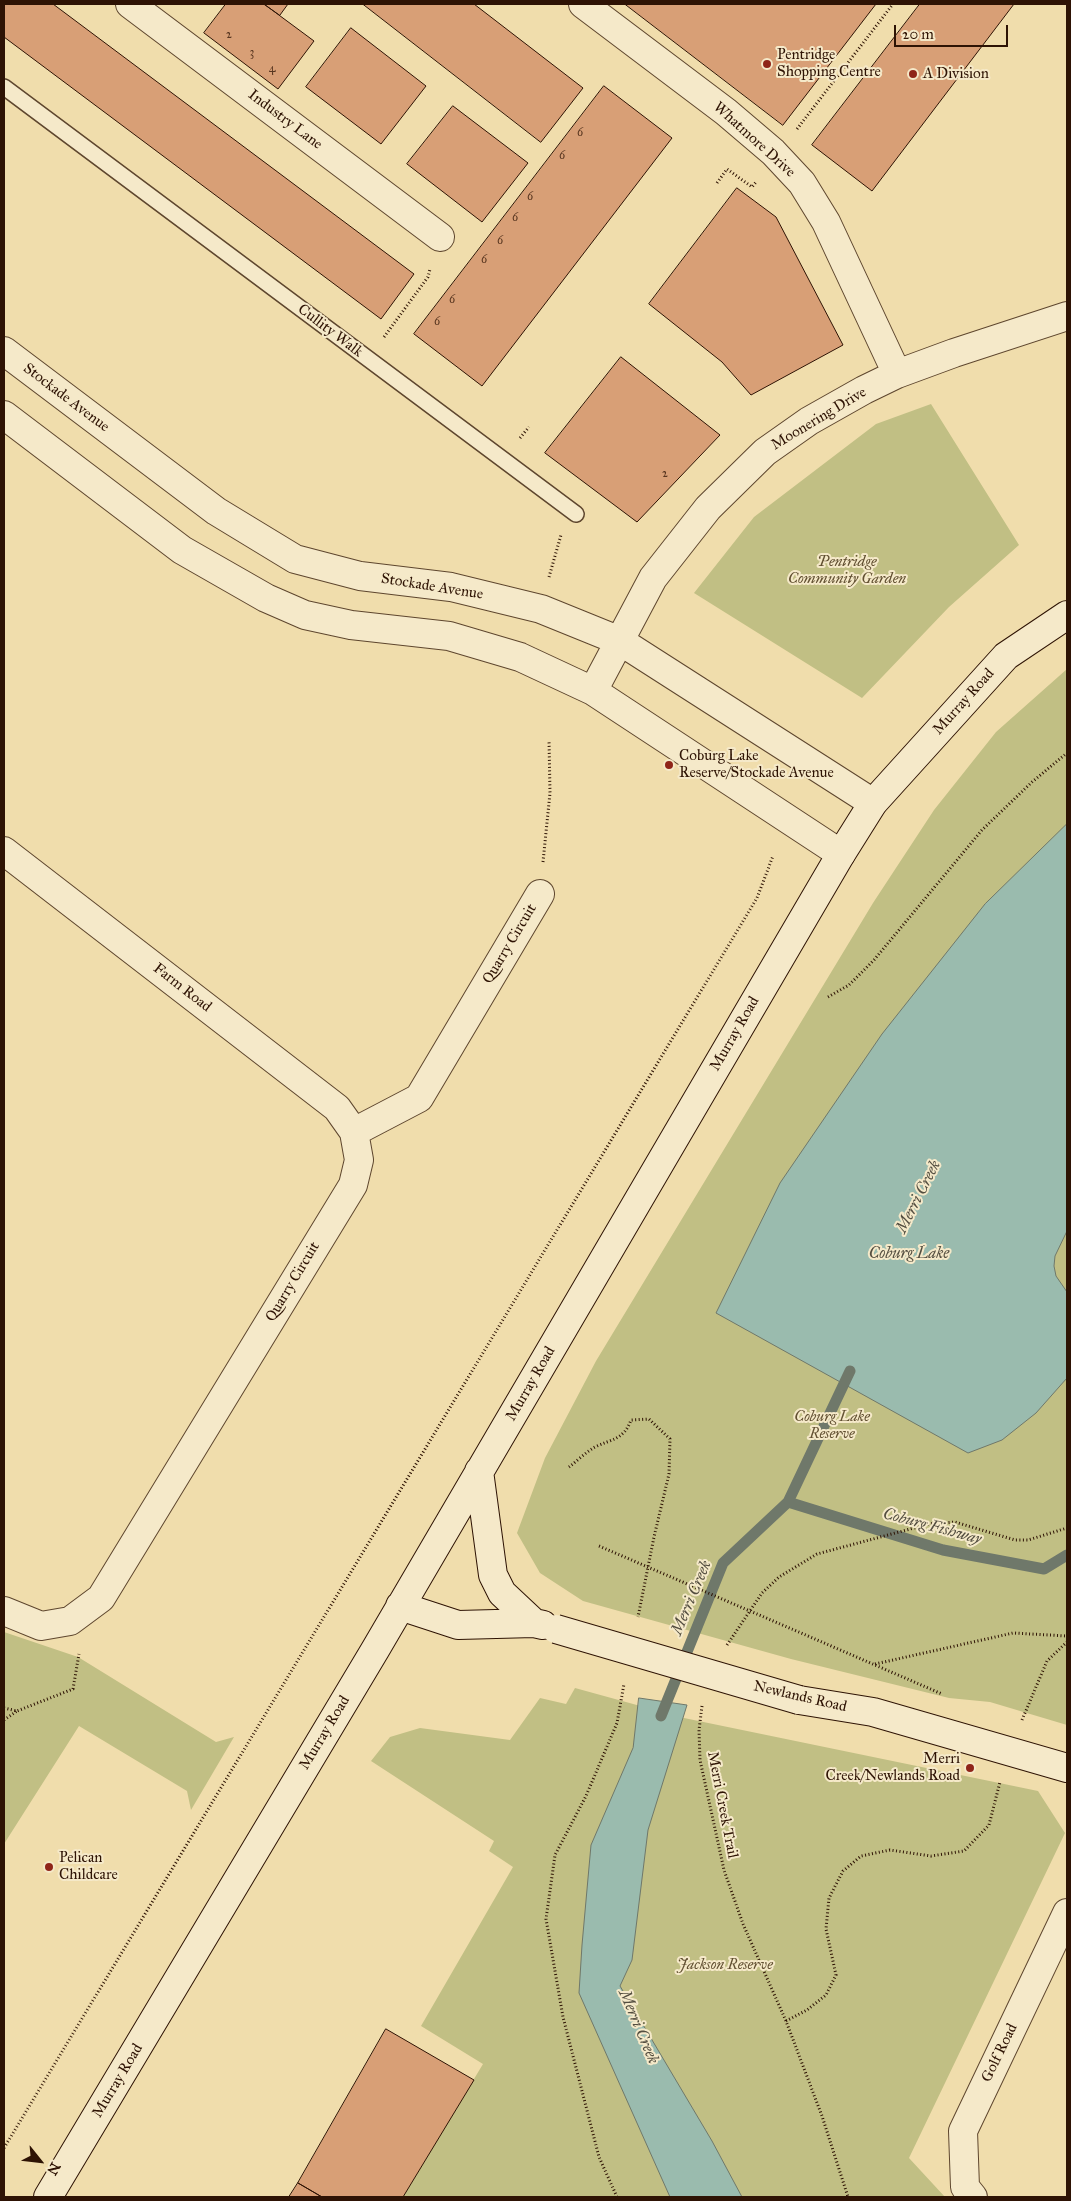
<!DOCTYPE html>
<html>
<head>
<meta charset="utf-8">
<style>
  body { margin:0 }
  #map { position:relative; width:1071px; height:2201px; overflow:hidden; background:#f0ddac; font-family:"IM FELL Great Primer",serif }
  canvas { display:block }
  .frame { position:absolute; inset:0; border:5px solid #2e1304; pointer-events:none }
  .north { position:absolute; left:15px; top:2136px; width:50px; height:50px; -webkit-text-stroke:4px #f5e9c9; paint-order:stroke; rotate:119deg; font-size:14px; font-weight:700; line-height:20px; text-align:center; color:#2e1304 }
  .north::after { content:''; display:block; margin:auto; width:18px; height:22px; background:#2e1304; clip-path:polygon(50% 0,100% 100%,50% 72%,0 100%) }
  .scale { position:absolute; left:894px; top:25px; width:114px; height:22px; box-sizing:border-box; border:2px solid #2e1304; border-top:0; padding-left:6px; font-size:15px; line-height:18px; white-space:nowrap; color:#2e1304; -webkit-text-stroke:4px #f5e9c9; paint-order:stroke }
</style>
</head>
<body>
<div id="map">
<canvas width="1071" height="2201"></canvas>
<div class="frame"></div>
<div class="north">N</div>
<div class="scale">20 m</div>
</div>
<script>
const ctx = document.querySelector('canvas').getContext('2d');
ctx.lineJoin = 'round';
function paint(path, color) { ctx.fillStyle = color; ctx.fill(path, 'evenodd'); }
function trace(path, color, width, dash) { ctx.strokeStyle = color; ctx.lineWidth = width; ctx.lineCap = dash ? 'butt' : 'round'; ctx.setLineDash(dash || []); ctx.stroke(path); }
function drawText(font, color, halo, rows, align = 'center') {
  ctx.font = font + ' "IM FELL Great Primer",serif'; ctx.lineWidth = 4; ctx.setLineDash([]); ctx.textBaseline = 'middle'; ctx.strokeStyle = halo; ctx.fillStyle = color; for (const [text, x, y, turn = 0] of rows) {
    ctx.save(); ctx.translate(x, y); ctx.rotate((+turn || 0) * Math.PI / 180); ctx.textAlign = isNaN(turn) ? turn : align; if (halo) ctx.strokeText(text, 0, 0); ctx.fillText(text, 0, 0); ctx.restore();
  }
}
const green = new Path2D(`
  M931,404L1019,545L949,607L862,698L694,593L754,517L876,424Z
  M1067,669V1725L990,1702L949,1698L791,1659L583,1601L540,1573L517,1533L545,1458L596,1361L873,903L934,810L996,732Z
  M4,1632L78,1657L216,1742L234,1737L191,1810L187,1791L79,1726L4,1844Z
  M575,1688L684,1718L1038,1791L1065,1833L909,2158L945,2197H403L483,2064L421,2026L513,1867L489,1851L494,1841L371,1761L390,1737L420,1728L510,1740L540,1698L566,1704Z`);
const water = new Path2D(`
  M1067,824V1231L1055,1256L1054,1266L1056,1276L1067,1292V1378L1036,1413L1002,1440L968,1453L716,1313L780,1183L882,1034L985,904Z
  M639,1698L687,1705L648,1830L632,1960L620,1986L712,2141L742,2197H670L579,1993L582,1945L591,1845L633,1748Z`);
const stream = new Path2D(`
  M788,1502L943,1550L1044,1569L1067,1555
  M661,1716L723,1563L788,1502L850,1371`);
const building = new Path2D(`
  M4,4H53L414,274L381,319L4,37Z
  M226,4H264L314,41L278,89L204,33Z
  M264,4H288L280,15Z
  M363,4H474L583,88L541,142Z
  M625,4H876L783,125Z
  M920,4H1014L872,191L812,145Z
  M351,28L426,86L381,144L306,87Z
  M604,86L672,138L482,386L414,334Z
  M453,106L528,163L482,222L407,164Z
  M737,188L776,217L843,345L751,395L722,362L649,304Z
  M621,357L720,435L637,522L545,453Z
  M386,2029L474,2080L403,2197H322L298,2183Z
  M298,2183L322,2197H289Z`);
const path = new Path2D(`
  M797,129L893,4
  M717,183L727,169L752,187L756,182
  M384,337L428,277L430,269
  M520,438L529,427
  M549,577L561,535
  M543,862L550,793L549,740
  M828,997L849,985L874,960L982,830L1032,782L1067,753
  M569,1467C577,1461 586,1452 595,1447C611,1439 624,1440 631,1420L649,1419L670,1439L669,1474L654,1537L638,1617
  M808,1636L942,1694
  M727,1645L762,1593L779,1577L817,1554L929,1524L955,1522L1015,1540H1028L1067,1528
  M875,1664L1013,1633L1067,1636
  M702,1706L699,1730L700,1760L724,1870L743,1924L786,2021L822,2116L848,2197
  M4,1708L17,1711L73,1689L79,1654
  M4,1720L17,1711
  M1022,1720L1047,1661L1067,1642
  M786,2021L807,2010L826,1995L836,1975L826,1929L829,1898L843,1871L861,1856L890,1850L931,1856L964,1851L989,1825L1000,1782
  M4,2148L757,898L773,856
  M617,2197L599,2157L563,2017L546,1919L555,1855L586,1796L617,1723L624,1684`);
const lane = new Path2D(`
  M4,87L576,514`);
const street = new Path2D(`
  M130,4L440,237
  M583,4L726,112L773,152L802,183L826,222L897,374
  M4,351L216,511L295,559L360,576L451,587L541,609L620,641L873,803
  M4,415L182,550L266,598L305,615L351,625L449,636L520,657L593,691L841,854
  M593,691L653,578L708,508L765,452L809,421L864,390L897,374L954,353L1067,316
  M4,851L337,1108L354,1132
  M4,1611L41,1626L70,1621L101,1598L353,1185L359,1160L354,1132L419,1098L540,894
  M973,2197L965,2187L963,2131L1067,1913`);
const secondary = new Path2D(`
  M479,1471L493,1575L502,1593L534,1623
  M400,1606L458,1625L534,1623L543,1625
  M799,1700L873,1712L1067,1768
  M48,2197L375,1650L841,854L873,803L1006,656L1067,615`);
const pathBridge = new Path2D(`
  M599,1546L808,1636`);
const secondaryBridge = new Path2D(`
  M556,1629L799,1700`);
const markers = [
  [767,64,5,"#8f2418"],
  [913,74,5,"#8f2418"],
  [669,765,5,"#8f2418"],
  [970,1768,5,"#8f2418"],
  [49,1867,5,"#8f2418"]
];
const numberNames = [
  ["2",229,35],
  ["3",252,53],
  ["4",272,69],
  ["6",580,133],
  ["6",562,156],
  ["6",530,197],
  ["6",515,218],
  ["6",500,241],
  ["6",484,260],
  ["6",452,300],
  ["6",437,322],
  ["2",665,474]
];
const poiNames = [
  ["Pentridge",777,55],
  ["Shopping Centre",777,72],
  ["A Division",923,74],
  ["Coburg Lake",679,756],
  ["Reserve/Stockade Avenue",679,773],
  ["Merri",960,1759,"right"],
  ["Creek/Newlands Road",960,1776,"right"],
  ["Pelican",59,1858],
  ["Childcare",59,1875]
];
const streetNames = [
  ["Industry Lane",285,120,37],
  ["Whatmore Drive",754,140,42],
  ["Cullity Walk",330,331,37],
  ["Stockade Avenue",66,398,37],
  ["Moonering Drive",819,419,-31],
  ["Stockade Avenue",432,587,9],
  ["Murray Road",964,702,-48],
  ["Quarry Circuit",510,944,-59],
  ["Farm Road",182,988,38],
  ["Murray Road",735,1034,-60],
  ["Quarry Circuit",293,1282,-59],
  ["Murray Road",531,1384,-60],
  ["Newlands Road",800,1697,13],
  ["Murray Road",325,1733,-59],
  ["Merri Creek Trail",722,1805,79],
  ["Golf Road",1000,2053,-64],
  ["Murray Road",118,2081,-59]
];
const parkNames = [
  ["Pentridge",847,562],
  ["Community Garden",847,579],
  ["Coburg Lake",832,1417],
  ["Reserve",832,1434],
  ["Jackson Reserve",725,1965]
];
const waterNames = [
  ["Merri Creek",919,1197,-63],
  ["Coburg Lake",909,1254],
  ["Coburg Fishway",932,1527,15],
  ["Merri Creek",692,1598,-67],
  ["Merri Creek",638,2027,67]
];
paint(green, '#c1bf84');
paint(water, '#9abbae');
trace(water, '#6f786a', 1);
trace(stream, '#6f786a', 11);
paint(building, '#d89f76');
trace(building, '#2e1304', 1);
trace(lane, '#5e462e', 18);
trace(street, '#5e462e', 30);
trace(secondary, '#2e1304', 30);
trace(path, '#2e1304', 3, [1, 2.5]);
trace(lane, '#f5e9c9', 15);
trace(street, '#f5e9c9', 28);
trace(secondary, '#f5e9c9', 28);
trace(secondaryBridge, '#2e1304', 30, []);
trace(pathBridge, '#2e1304', 3, [1, 2.5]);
trace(secondaryBridge, '#f5e9c9', 28);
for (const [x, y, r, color] of markers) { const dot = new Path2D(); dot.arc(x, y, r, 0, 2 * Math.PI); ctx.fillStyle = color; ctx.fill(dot); trace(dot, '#f5e9c9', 2); }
drawText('12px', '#583620', null, numberNames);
drawText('15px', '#2e1304', '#f5e9c9', poiNames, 'left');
drawText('15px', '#2e1304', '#f5e9c9', streetNames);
drawText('italic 15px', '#614f31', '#f5e9c9', parkNames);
drawText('italic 16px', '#544e40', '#f5e9c9', waterNames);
</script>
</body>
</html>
